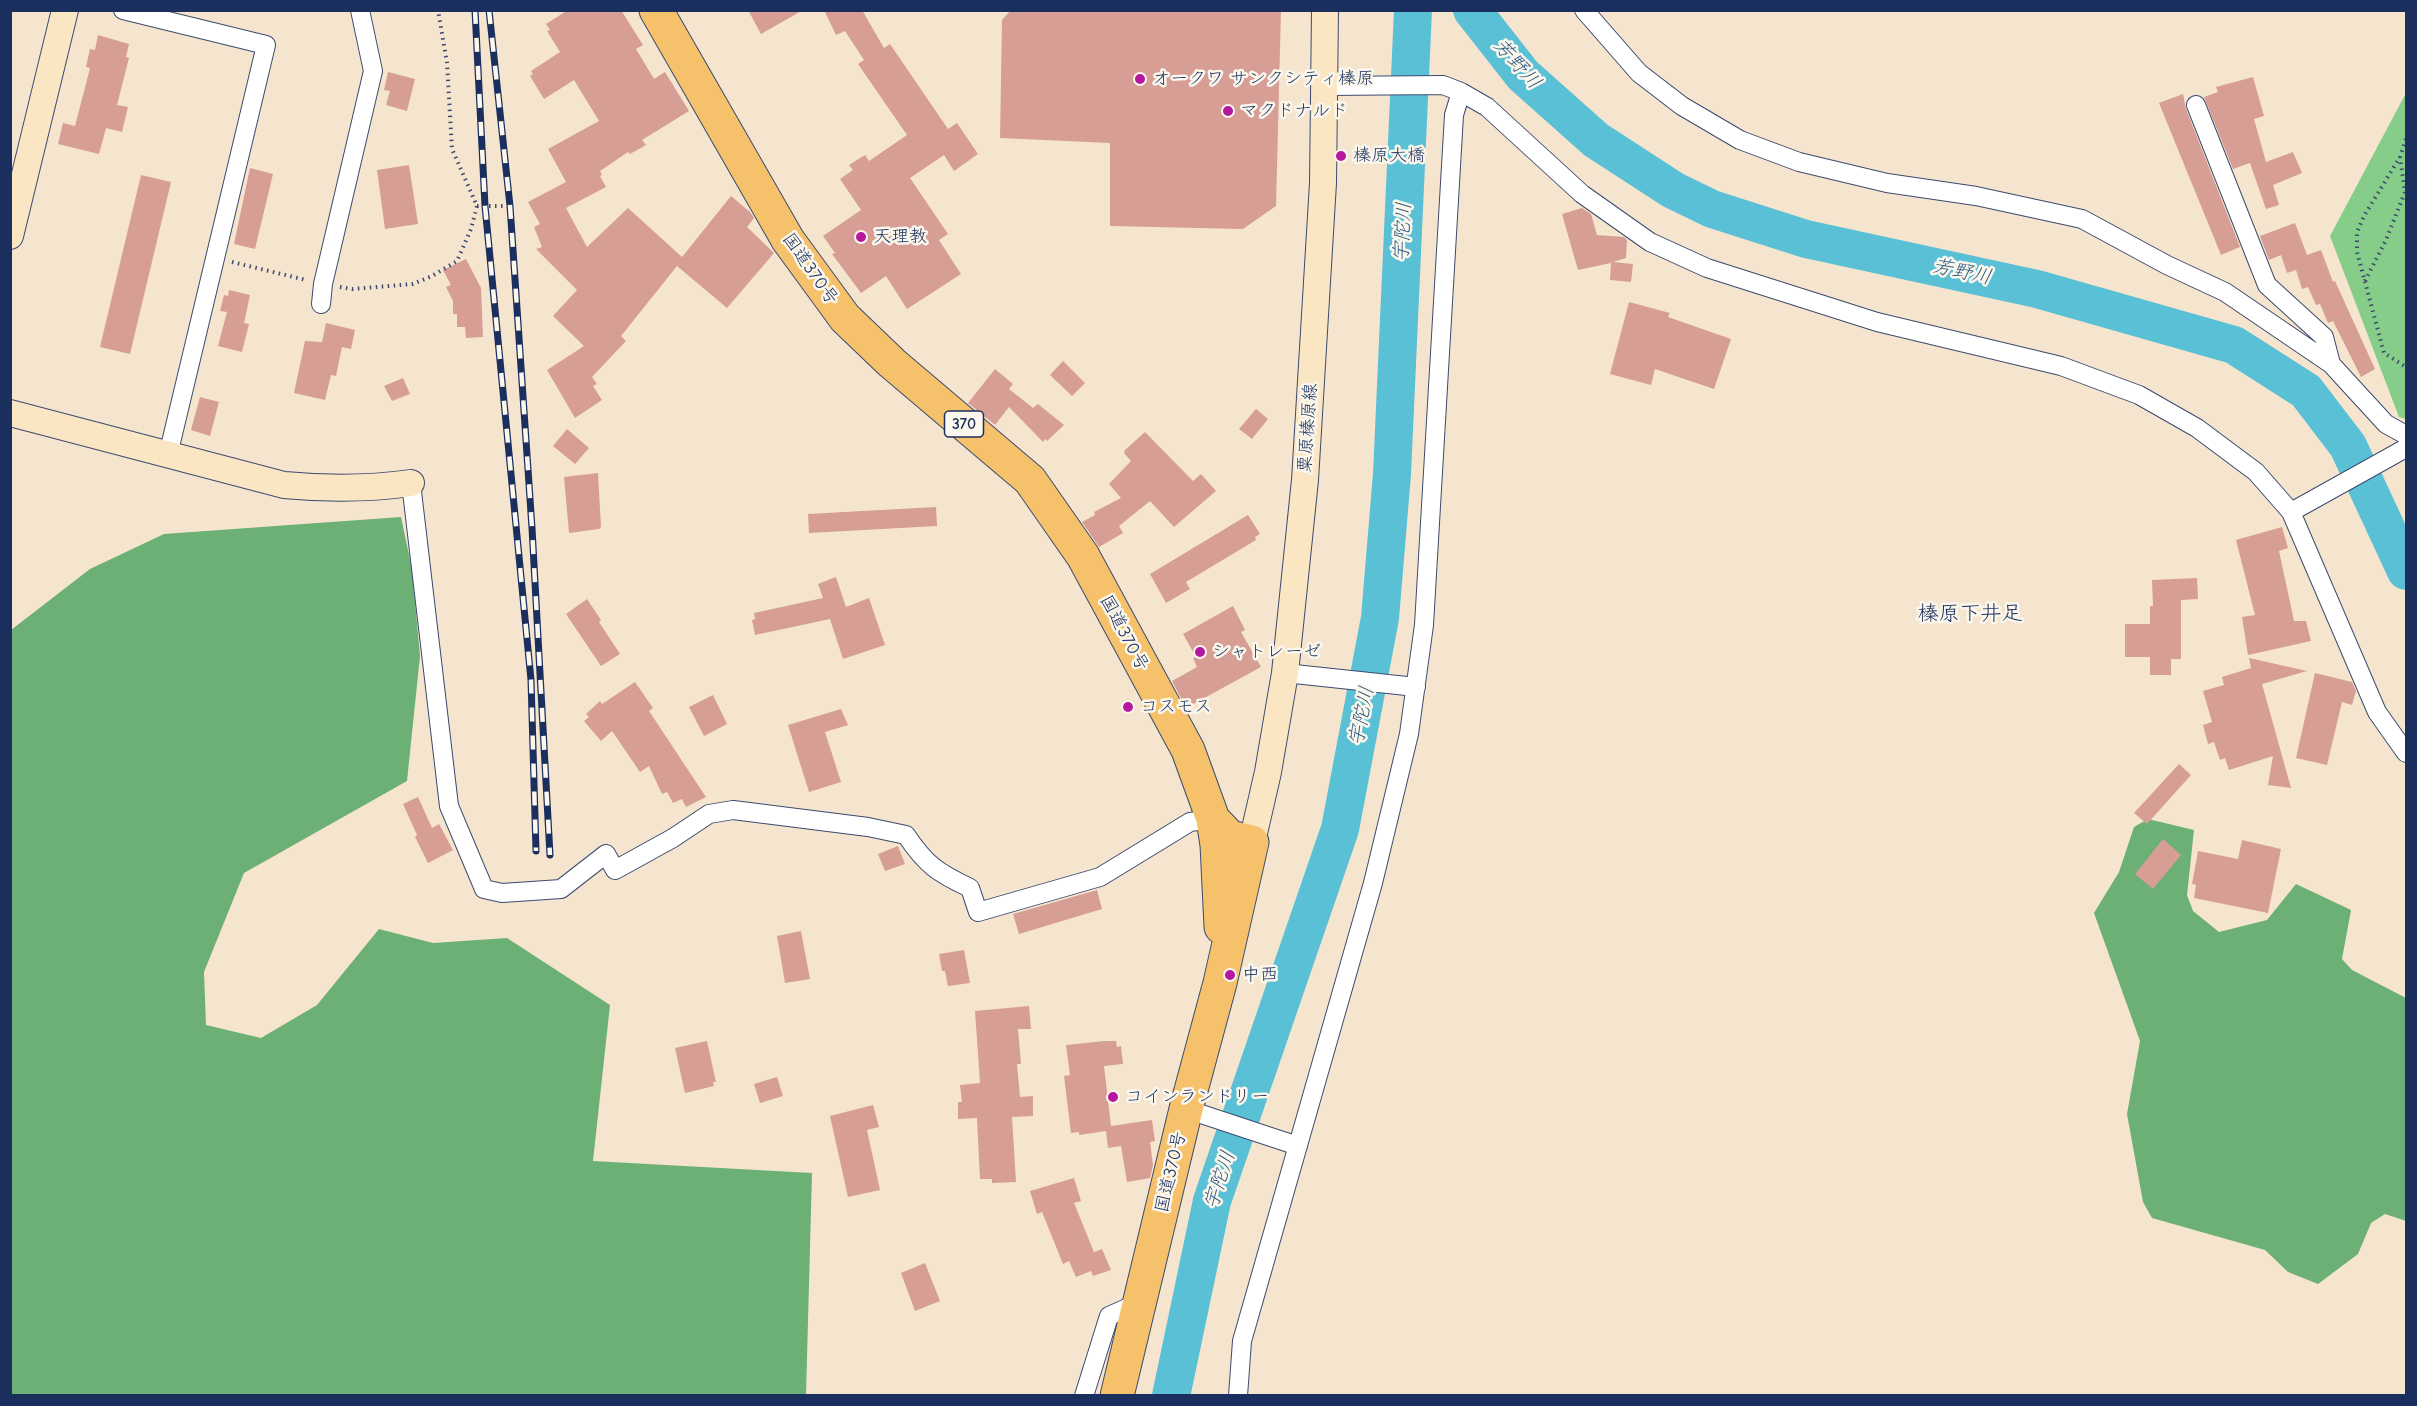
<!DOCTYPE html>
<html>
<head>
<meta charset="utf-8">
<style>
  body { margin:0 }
  #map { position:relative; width:2417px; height:1406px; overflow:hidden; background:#f6e5ce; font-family:"Comic Neue",sans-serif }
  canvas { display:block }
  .frame { position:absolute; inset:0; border:12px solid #1b2f5e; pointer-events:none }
</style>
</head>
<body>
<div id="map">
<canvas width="2417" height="1406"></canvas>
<div class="frame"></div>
</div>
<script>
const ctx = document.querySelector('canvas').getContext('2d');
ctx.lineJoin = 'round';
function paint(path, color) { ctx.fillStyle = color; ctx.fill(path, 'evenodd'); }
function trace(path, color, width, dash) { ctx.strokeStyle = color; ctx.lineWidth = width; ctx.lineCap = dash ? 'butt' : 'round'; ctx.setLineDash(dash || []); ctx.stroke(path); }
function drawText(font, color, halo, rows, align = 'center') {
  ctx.font = font + ' "Comic Neue","Klee One",sans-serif'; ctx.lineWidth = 5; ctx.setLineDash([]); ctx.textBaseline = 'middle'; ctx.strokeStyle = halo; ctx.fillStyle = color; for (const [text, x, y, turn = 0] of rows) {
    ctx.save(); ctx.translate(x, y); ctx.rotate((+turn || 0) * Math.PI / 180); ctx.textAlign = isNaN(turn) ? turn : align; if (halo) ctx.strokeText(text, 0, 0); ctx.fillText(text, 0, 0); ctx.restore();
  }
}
const green = new Path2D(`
  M2406,93V419L2399,417L2330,236Z`);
const forest = new Path2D(`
  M401,517L412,569L420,656L407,781L244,873L204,972L206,1025L261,1038L317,1005L379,929L433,943L507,938L610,1005L593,1161L812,1173L806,1395L11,1396V630L90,569L164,534Z
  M2148,819L2194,830L2187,895L2193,911L2219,932L2267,920L2296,884L2351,910L2342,959L2352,970L2406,998V1221L2385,1214L2371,1223L2358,1254L2318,1284L2288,1272L2265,1250L2152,1218L2143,1202L2127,1114L2140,1041L2094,913L2119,872L2134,827Z`);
const river = new Path2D(`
  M1472,10L1523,75L1596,140L1673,190L1712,209L1806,239L2037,289L2234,345L2306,391L2348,446L2406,571
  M1171,1396L1212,1201L1340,829L1380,618L1392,474L1413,10`);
const building = new Path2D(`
  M568,10H621L643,45L636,49L654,79L665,72L689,111L642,140L646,145L630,154L628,152L600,171L602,175L600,176L606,187L566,208L587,247L628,208L682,257L731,196L750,212L754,218L747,227L774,253L727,308L677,266L621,336L626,341L592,377L597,384L593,386L602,400L575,418L547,370L584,346L553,316L577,290L536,249L542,247L534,227L540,224L528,202L566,182L548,149L599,121L574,80L544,99L530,76L533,74L531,71L560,52L547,31L550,30L546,24Z
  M748,10H803L761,34Z
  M824,10H862L884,48L890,44L948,129L957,123L978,154L954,171L944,155L910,178L948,234L939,240L961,274L907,309L886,276L861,293L832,254L835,253L823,236L861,210L840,179L853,170L849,165L865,155L869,161L907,135L858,64L864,60L845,31L836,35Z
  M1011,10H1281L1276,206L1243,229L1110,226V143L1000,138L1002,20Z
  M98,35L129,44L126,57L129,58L117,105L128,107L122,132L106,128L99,154L58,144L63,123L75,126L90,68L86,67L90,49L95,50Z
  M388,72L415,79L407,111L386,105L390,91L384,90Z
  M2253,77L2264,116L2254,119L2266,162L2293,152L2302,173L2273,185L2279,205L2266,209L2250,163L2233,169L2204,97L2218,92L2216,87Z
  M2183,94L2186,109L2240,247L2221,255L2159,103Z
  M409,165L418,224L385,229L377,170Z
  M250,168L273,174L255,249L234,244Z
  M141,175L171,182L130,354L100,347Z
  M1582,208L1591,214L1597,235L1624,237L1627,240L1626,258L1613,262L1633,264L1631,282L1610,280L1611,263L1578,270L1562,214Z
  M2295,223L2307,255L2321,250L2333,282L2335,281L2375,369L2361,377L2333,321L2328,323L2320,304L2316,305L2308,287L2302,289L2296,270L2287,273L2281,255L2269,260L2260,236Z
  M466,259L481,288L483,337L466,338L465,327H457V314H453V301L446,287L451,285L443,270Z
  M229,290L250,295L244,323L249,324L242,352L218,346L227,312L220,311L224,295L228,296Z
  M1629,302L1670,313L1668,317L1731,339L1714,389L1655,369L1651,385L1610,374Z
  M326,323L355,330L351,349L342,347L336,376L331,375L325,400L294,393L305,341L322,342Z
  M1063,361L1085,383L1072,396L1050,375Z
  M995,369L1013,384L1009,389L1033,408L1038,404L1064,425L1047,441L1045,439L1043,442L1009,407L995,425L968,403Z
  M403,378L410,394L392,401L384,386Z
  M200,397L219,402L210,436L191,430Z
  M1256,409L1268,419L1252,439L1239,429Z
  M567,429L589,448L575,464L553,446Z
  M1145,432L1193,481L1201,474L1216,491L1174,527L1150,501L1119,526L1123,533L1099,547L1082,522L1095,515L1094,512L1121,498L1109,484L1131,461L1124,453L1125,450Z
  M598,473L601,527L599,529L569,533L564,477Z
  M936,507L937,526L809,533L808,514Z
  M1248,515L1260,534L1255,537L1256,540L1186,582L1190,589L1166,603L1150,574Z
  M2282,527L2288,548L2279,551L2294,621H2306L2311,641L2248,655L2242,617L2255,615L2236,540Z
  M836,577L846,607L869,598L885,645L843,659L830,619L755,635L752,620L755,619L754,613L823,598L818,584Z
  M2197,578L2198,599L2181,600V659H2171V675H2150V657H2125V624H2150V606H2153L2152,580Z
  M587,599L601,620L599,622L620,654L601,666L566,614Z
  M1233,606L1245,630L1241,632L1261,667L1186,708L1172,681L1197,667L1193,658L1196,657L1183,634Z
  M2249,658L2307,671L2262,684L2291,788L2268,785L2273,756L2229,770L2225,758L2220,760L2214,742L2208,744L2203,725L2212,722L2203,691L2224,685L2222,677L2251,668Z
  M2315,673L2352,682L2356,691L2352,705L2342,702L2327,765L2296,758Z
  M635,682L653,708L649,711L706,797L686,807L682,799L673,803L667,792L662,794L649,766L640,772L612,731L601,741L584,721L589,717L586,714L600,701L602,704Z
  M713,695L727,724L704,736L689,707Z
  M841,709L848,725L825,732L841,782L809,792L788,725Z
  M2179,764L2191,775L2147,824L2134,813Z
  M418,797L432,828L439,824L453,850L428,863L415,837L417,835L403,804Z
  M2163,839L2181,855L2153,889L2135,874Z
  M2242,840L2281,849L2268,913L2194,898L2196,885L2192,884L2198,851L2238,859Z
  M898,846L905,864L885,871L878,854Z
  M1097,890L1102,909L1019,934L1013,914Z
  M801,931L810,979L785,983L777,936Z
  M964,950L970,983L948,986L945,971H942L939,954Z
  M1029,1006L1031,1029H1018L1021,1064H1017L1020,1097L1033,1096V1116L1012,1117L1016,1182L992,1183V1179H980L977,1118L958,1119V1102H962L960,1085L980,1083L975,1011Z
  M707,1041L716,1082H713L714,1086L685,1093L675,1048Z
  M1105,1041H1116L1117,1047L1121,1046L1123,1064L1104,1066L1111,1126L1152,1120L1155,1141L1150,1142L1153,1165L1150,1178L1127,1182L1121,1146L1108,1148L1106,1131L1079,1135V1132L1071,1133L1064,1076L1070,1075L1066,1045Z
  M777,1077L783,1096L760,1103L754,1084Z
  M873,1105L879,1127L867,1130L880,1190L848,1197L830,1116Z
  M1074,1178L1081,1201L1074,1203L1094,1252L1102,1249L1111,1270L1093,1276L1091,1271L1076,1277L1069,1261L1063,1264L1042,1212L1037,1214L1030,1191Z
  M925,1263L940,1301L915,1311L901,1273Z`);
const path = new Path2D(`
  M2406,139L2400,157L2364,216L2357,232V252L2384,353L2406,367
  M477,206H510
  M232,262L306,280
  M2365,281L2386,240L2405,192L2400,157
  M340,287L352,289L413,284L432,276L457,261L471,229L477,206L452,149L447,63L438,10`);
const street = new Path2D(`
  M123,10L266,45L168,455
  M1584,10L1639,73L1682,106L1740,140L1799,162L1887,183L1976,196L2082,219L2167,265L2225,292L2331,364L2386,424L2406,435
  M1325,86L1443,85L1461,92L1487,107L1582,194L1650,242L1707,268L1877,322L2061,366L2139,395L2197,428L2256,472L2291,512L2377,712L2406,753
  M2196,105L2267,285L2324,337L2331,364
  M321,304L323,284L373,71L360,10
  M411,483L449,806L484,889L502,893L561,889L606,854L615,870L673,838L709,814L733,810L868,827L906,835C926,865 938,873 970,888L978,912L1100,877L1190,822L1213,819
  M2291,512L2406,448
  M1285,673L1416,687
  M1186,1109L1298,1146
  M1084,1396L1109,1316L1140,1302
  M1238,1396L1242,1341L1373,883L1409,734L1424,625L1454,115L1461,92`);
const secondary = new Path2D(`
  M10,236L65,10
  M10,413L284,485C327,489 368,489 411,483
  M1252,842L1268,772L1285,673L1305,480L1323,183L1325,10`);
const highway = new Path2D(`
  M656,10L788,240L845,318L892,363L1030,480L1083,556L1188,750L1213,819L1230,837L1252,842L1220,983L1186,1109L1117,1396
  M1213,819L1217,845L1221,927`);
const rail = new Path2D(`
  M475,10L485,206L531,680L536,851
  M489,10L510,206L532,528L550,855`);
const markers = [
  [1140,79,6,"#b5179e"],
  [1228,111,6,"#b5179e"],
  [1341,156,6,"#b5179e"],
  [861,237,6,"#b5179e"],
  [1200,652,6,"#b5179e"],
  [1128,707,6,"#b5179e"],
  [1230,975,6,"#b5179e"],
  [1113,1097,6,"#b5179e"]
];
const shields = [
  [964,424,39]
];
const shieldNames = [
  ["370",964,424]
];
const poiNames = [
  ["オークワ サンクシティ榛原",1152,79],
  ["マクドナルド",1240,111],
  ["榛原大橋",1353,156],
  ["天理教",873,237],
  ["シャトレーゼ",1212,652],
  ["コスモス",1140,707],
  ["中西",1242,975],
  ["コインランドリー",1125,1097]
];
const streetNames = [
  ["国道370号",810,269,55],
  ["粟原榛原線",1308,428,-86],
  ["国道370号",1124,633,62],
  ["国道370号",1171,1172,-77]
];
const waterNames = [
  ["芳野川",1517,64,48],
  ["宇陀川",1403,232,-87],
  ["芳野川",1962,272,12],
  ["宇陀川",1362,716,-79],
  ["宇陀川",1220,1180,-72]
];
const quarterNames = [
  ["榛原下井足",1970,614]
];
paint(green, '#86cd89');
paint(forest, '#6cb075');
trace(river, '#59c0d6', 38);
paint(building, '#d69e95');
trace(street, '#3c4a6f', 20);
trace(secondary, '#3c4a6f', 28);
trace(highway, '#3c4a6f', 35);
trace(path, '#3c4a6f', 4, [1.5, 4.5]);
trace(street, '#fff', 18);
trace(secondary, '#fbe6c4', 26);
trace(highway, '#f5c16b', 33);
trace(rail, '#1b2f5e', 7);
trace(rail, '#fbf7ec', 4.5, [14]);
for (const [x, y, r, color] of markers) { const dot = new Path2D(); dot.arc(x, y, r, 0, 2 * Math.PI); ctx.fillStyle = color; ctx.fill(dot); trace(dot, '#fbf7ec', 2); }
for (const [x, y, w] of shields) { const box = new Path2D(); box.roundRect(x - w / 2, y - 13, w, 26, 4.5); ctx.fillStyle = '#fbf7ec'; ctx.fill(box); trace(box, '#1b2f5e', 1.5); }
drawText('bold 16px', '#1b2f5e', null, shieldNames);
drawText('18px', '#1b2f5e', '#fbf7ec', poiNames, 'left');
drawText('18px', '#1b2f5e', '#fbf7ec', streetNames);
drawText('italic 20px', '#2e5a82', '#fbf7ec', waterNames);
drawText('21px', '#1b2f5e', '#fbf7ec', quarterNames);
</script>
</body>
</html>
